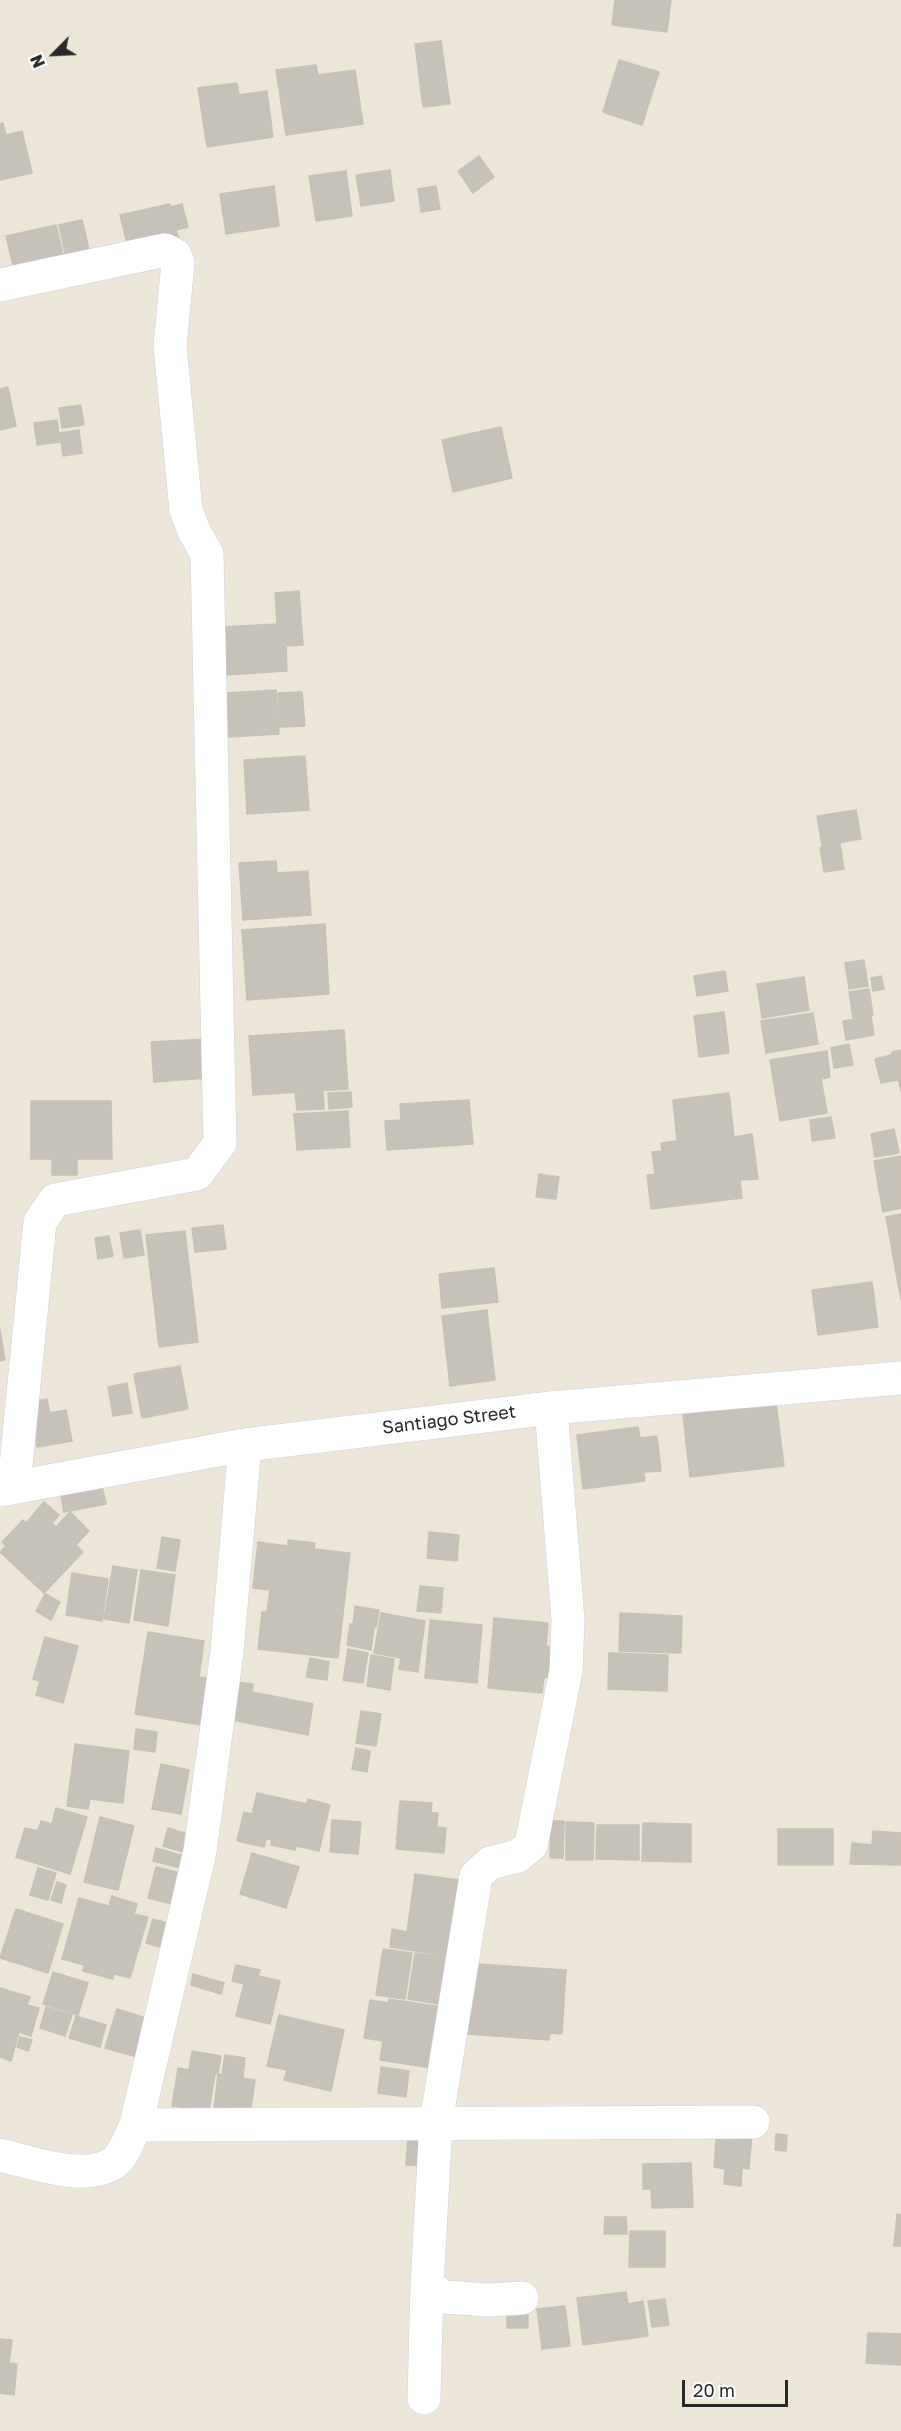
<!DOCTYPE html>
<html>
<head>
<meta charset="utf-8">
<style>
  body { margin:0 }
  #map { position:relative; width:901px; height:2431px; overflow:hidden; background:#ece6d9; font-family:"Golos Text",sans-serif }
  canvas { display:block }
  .north { position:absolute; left:24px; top:24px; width:60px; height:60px; -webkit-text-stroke:4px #fff; paint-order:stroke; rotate:246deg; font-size:16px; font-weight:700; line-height:24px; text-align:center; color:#282828 }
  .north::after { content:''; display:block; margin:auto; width:21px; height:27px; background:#282828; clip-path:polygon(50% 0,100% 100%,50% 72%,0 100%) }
  .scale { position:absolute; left:682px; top:2380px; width:106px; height:27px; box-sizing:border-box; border:3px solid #282828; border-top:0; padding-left:8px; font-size:18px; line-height:21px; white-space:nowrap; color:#282828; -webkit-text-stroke:4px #fff; paint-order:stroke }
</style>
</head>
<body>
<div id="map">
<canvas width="901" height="2431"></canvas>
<div class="north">N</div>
<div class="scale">20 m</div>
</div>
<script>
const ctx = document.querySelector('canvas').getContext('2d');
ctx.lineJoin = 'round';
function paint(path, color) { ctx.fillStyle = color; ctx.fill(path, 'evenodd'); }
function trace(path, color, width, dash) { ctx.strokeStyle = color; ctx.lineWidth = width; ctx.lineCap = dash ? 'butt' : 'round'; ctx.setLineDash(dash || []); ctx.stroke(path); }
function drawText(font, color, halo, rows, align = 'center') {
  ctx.font = font + ' "Golos Text",sans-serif'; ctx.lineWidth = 5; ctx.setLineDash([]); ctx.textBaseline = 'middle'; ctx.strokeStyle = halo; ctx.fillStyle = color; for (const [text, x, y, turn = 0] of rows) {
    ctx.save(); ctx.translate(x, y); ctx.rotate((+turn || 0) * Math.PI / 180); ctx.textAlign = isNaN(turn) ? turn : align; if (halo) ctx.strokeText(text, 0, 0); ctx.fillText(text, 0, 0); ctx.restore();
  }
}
const building = new Path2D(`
  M615,0H671L667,32L612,25Z
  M441,41L450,104L423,107L415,44Z
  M619,60L659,72L642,125L603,112Z
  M316,65L318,75L355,70L363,124L286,135L276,70Z
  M237,83L239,95L267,91L273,137L207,147L198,88Z
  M3,123L6,135L22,131L32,173L0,180V124Z
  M479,156L494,177L473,193L458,171Z
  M390,170L394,201L361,206L356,175Z
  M346,171L352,216L316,221L309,176Z
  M274,186L279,226L226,234L220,194Z
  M436,186L440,209L421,212L418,189Z
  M170,204L171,207L182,204L188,227L176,230L180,243L130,255L120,215Z
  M82,220L92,262L68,267L59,225Z
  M56,225L66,267L16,278L6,236Z
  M8,387L16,426L0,430V389Z
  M81,405L84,425L62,428L59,408Z
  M57,420L60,442L37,445L34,423Z
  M501,427L512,478L453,492L442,440Z
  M79,430L82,453L63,456L60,433Z
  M299,591L303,645L286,646L287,671L225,675L222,627L277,624L275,593Z
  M276,690L279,734L229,737L226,693Z
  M302,692L305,726L280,727L278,693Z
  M305,756L309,810L247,814L244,760Z
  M856,810L861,839L822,846L817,816Z
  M840,844L844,869L824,872L820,848Z
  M276,861L277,873L308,871L311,915L243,920L239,863Z
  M325,924L329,994L247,1000L242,930Z
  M864,960L868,986L849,989L845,963Z
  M725,971L728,991L697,996L694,976Z
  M881,976L884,989L873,991L871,978Z
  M804,977L809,1010L762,1018L757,984Z
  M869,989L873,1015L853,1018L849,992Z
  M724,1012L729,1053L699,1057L694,1016Z
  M813,1013L818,1044L766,1053L761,1021Z
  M871,1016L874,1035L846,1040L843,1021Z
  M344,1030L348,1089L253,1095L249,1036Z
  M205,1039L208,1078L154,1082L151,1042Z
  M849,1044L853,1065L834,1068L831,1048Z
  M901,1050V1091L892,1052Z
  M827,1051L830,1077L821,1079L827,1113L780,1121L770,1060Z
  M891,1055L897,1080L881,1083L875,1059Z
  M323,1092L324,1109L297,1110L295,1094Z
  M351,1092L352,1107L329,1109L328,1093Z
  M729,1093L734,1137L752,1134L758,1179L740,1180L742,1198L651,1209L647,1175L655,1174L652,1152L662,1151L661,1143L677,1141L673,1100Z
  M469,1100L473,1144L387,1150L385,1121L401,1120L400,1104Z
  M31,1101H111L112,1159H77V1175H52V1159H31Z
  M348,1111L350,1147L297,1150L294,1114Z
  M831,1117L835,1138L812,1141L810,1120Z
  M894,1129L899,1153L875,1157L871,1134Z
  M901,1156V1208L883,1212L874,1161Z
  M539,1174L559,1177L556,1199L536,1197Z
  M901,1214V1300L886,1217Z
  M223,1225L226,1249L195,1252L192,1228Z
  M140,1230L144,1255L124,1258L120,1233Z
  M185,1231L198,1342L159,1347L146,1235Z
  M109,1236L113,1256L98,1259L95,1238Z
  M494,1268L498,1302L442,1308L439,1274Z
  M872,1282L878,1327L818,1335L812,1290Z
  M487,1310L495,1380L450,1386L442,1316Z
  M0,1330L5,1360L0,1361Z
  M180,1366L188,1409L142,1418L134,1374Z
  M127,1383L132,1413L113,1416L108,1387Z
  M47,1399L50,1413L66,1410L72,1441L37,1447L28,1402Z
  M776,1403L784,1466L690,1477L683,1415Z
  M638,1427L640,1438L657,1436L661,1471L644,1472L645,1481L583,1489L577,1435Z
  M101,1481L106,1504L64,1512L60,1489Z
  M44,1502L59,1515L52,1523L56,1527L70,1512L89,1531L76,1545L83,1552L44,1593L0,1552L6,1546L2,1542L23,1520L26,1523Z
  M429,1532L459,1535L457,1561L427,1558Z
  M162,1537L180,1540L175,1571L157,1568Z
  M288,1540L315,1543L314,1549L350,1553L338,1658L258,1649L262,1612H267L270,1590L253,1588L258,1542L288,1546Z
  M113,1566L137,1570L129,1623L104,1619Z
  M141,1570L175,1575L168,1626L134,1620Z
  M72,1573L108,1579L102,1621L66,1615Z
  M420,1586L443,1588L441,1613L417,1611Z
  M45,1594L60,1602L51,1620L36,1611Z
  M355,1606L379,1610L376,1627L353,1624Z
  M381,1613L425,1621L418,1672L399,1669L401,1658L374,1653Z
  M620,1613L682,1616L681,1653L619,1651Z
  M494,1618L548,1623L546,1646L557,1648L555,1678L544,1677L542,1693L488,1688Z
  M430,1620L482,1625L477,1683L425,1678Z
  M350,1624L374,1628L371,1650L347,1645Z
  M148,1632L204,1641L199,1677L215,1679L207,1726L135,1714Z
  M45,1637L78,1646L63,1703L36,1695L40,1681L33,1679Z
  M348,1649L368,1653L363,1683L343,1680Z
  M609,1653L668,1655L667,1691L608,1689Z
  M371,1655L394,1659L390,1690L367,1686Z
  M310,1658L329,1662L327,1680L306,1677Z
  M236,1682L253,1684L252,1692L313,1704L308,1735L232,1720Z
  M361,1711L381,1714L376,1746L356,1743Z
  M136,1729L157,1732L155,1752L134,1749Z
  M75,1744L129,1751L123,1803L90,1799L88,1809L67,1806Z
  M356,1748L370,1751L367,1772L352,1769Z
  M161,1764L189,1770L181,1814L152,1809Z
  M257,1793L307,1804L308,1799L330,1805L319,1851L296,1846L295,1850L271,1845L272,1840L266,1839L264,1847L237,1841L244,1812L252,1814Z
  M400,1801L432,1803L431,1813H438L437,1827L446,1828L444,1853L396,1849Z
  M56,1808L87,1817L70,1874L16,1857L25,1828L38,1831L41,1821L52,1824Z
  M100,1817L134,1826L118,1890L84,1882Z
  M332,1820L361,1822L358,1854L330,1852Z
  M551,1821H564L563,1858H550Z
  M566,1822L594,1823L593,1860H566Z
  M643,1823L691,1824V1862L642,1861Z
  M597,1825H639V1860L596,1859Z
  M168,1828L188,1834L183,1852L163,1846Z
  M778,1829H833V1865H778Z
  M873,1831L901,1833V1865L850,1864L852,1843L872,1845Z
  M156,1848L187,1857L184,1869L153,1861Z
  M252,1853L299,1867L286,1908L240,1894Z
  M156,1867L188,1875L180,1906L148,1898Z
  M38,1868L56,1873L48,1900L30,1895Z
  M415,1874L465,1881L454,1957L390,1947L392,1929L407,1932Z
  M57,1882L66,1885L61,1903L51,1900Z
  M112,1896L137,1904L134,1914L148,1917L130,1978L114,1974L113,1979L83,1971L84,1965L62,1959L79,1898L109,1906Z
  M16,1909L63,1924L48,1973L0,1958Z
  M153,1919L170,1924L163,1948L146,1943Z
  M383,1949L412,1953L405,1999L376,1995Z
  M415,1953L452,1958L445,2005L408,1999Z
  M477,1964L566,1970L562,2034L550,2033L549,2040L468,2034Z
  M236,1965L260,1970L258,1976L280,1981L270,2024L236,2016L244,1984L232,1981Z
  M53,1972L88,1983L78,2015L43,2004Z
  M193,1974L224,1983L221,1994L191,1985Z
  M0,1988L30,1997L27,2005L39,2008L31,2036L19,2032L11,2061L0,2057Z
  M389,1999L448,2008L439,2069L380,2060L383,2041L364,2038L370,2000L388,2003Z
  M46,2007L72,2015L65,2036L40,2028Z
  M117,2009L152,2020L140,2058L105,2048Z
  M279,2015L344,2030L331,2091L284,2080L287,2070L267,2066Z
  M76,2016L106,2025L100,2047L69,2038Z
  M20,2037L32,2040L28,2051L17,2047Z
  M192,2051L221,2056L218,2074L189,2069Z
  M225,2055L245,2058L243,2077L222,2074Z
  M381,2067L409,2071L406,2097L378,2093Z
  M178,2068L215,2074L209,2111L172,2106Z
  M218,2074L255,2080L250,2115L214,2109Z
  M717,2129L752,2133L749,2169L742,2168L741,2186L724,2184L725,2169L714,2167Z
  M776,2134L787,2135L786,2151L775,2150Z
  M408,2135L427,2137L424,2166L406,2165Z
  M691,2163L693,2207L652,2208L651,2189H643V2164Z
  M897,2214L901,2215V2246H894Z
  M605,2217H626L627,2234H604Z
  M630,2231H665V2267H629Z
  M626,2292L628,2304L643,2301L648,2336L583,2345L577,2298Z
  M665,2299L669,2325L652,2327L648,2301Z
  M565,2306L570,2346L542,2349L537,2309Z
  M528,2313V2328H507V2314Z
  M868,2333L901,2334V2365L866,2363Z
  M0,2339L12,2340L9,2363L17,2364L14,2395L0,2393Z`);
const street = new Path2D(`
  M0,285L165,250L175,255L178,263L170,346L186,510L194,531L207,554L220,1143L197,1174L55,1200L40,1222L14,1486
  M136,2125L753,2122
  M0,2155C32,2162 88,2184 116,2161C125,2153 130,2136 136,2125L200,1851L227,1652L245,1445
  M522,2298L489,2300L444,2297L427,2286L436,2123L476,1876L490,1863L518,1856L531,1845L566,1671L568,1620L551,1408
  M424,2398L427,2286`);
const secondary = new Path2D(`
  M0,1490L245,1445L551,1408L901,1378`);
const streetNames = [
  ["Santiago Street",449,1420,-7]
];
paint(building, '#c7c2b9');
trace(building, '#c7c2b3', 1.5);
trace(street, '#ced0e2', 34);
trace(secondary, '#ced0e2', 34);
trace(street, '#fff', 33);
trace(secondary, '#fff', 33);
drawText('18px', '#282828', '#fff', streetNames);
</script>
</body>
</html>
